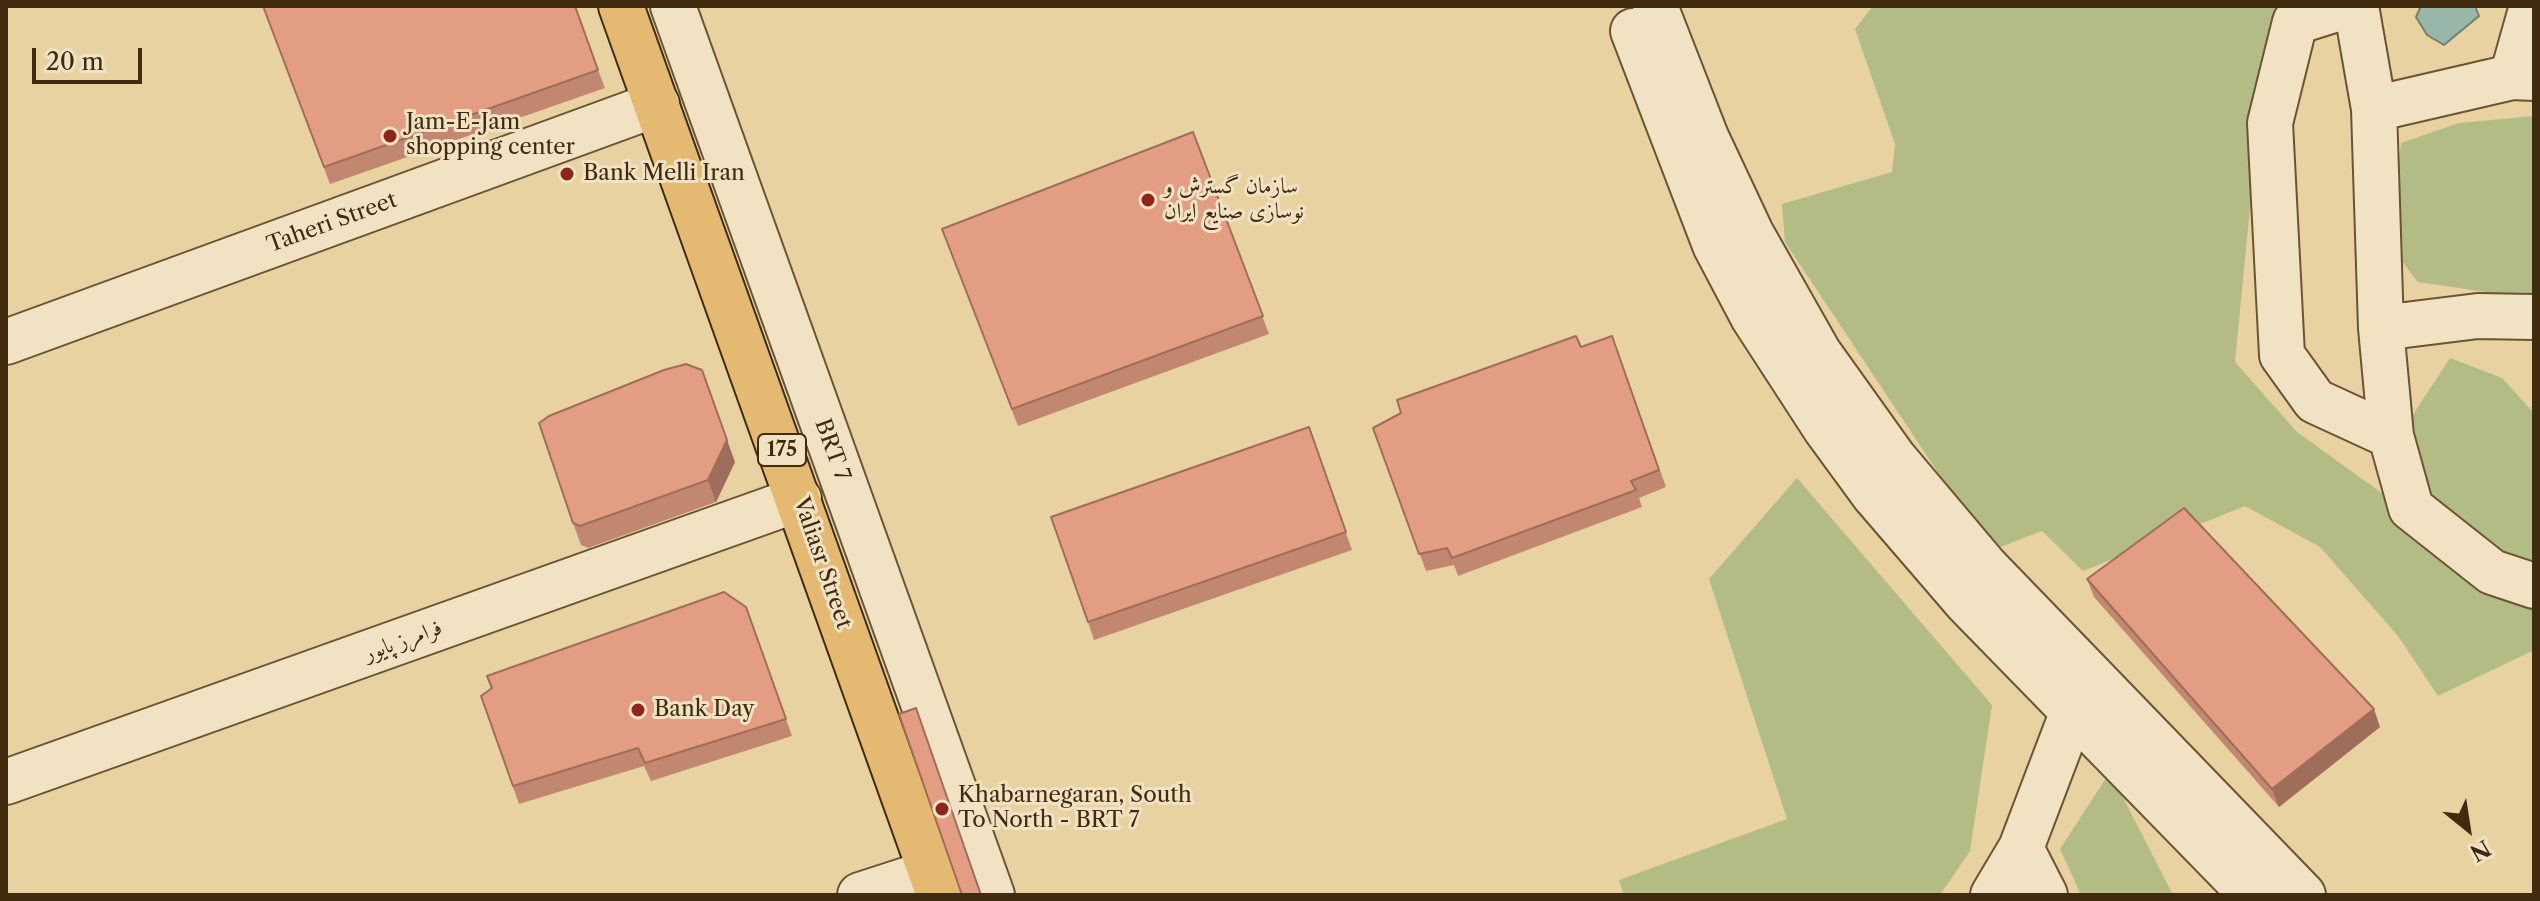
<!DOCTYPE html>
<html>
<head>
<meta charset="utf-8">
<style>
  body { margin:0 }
  #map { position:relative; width:2540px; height:901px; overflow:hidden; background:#e8d2a2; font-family:"Libre Caslon Text",serif }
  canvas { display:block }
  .frame { position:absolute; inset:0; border:8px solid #402b0e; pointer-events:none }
  .north { position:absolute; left:2428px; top:789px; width:80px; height:80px; -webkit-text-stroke:6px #f0e2c3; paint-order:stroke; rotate:150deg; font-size:22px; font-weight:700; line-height:32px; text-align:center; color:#402b0e }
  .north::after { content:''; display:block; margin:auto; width:28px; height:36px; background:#402b0e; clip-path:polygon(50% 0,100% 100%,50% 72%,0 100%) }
  .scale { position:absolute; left:32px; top:48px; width:110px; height:36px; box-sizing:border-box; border:4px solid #402b0e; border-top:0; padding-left:10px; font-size:24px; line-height:28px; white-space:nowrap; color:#402b0e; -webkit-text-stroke:6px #f0e2c3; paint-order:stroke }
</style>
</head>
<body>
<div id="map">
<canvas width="2540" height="901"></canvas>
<div class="frame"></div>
<div class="north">N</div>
<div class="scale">20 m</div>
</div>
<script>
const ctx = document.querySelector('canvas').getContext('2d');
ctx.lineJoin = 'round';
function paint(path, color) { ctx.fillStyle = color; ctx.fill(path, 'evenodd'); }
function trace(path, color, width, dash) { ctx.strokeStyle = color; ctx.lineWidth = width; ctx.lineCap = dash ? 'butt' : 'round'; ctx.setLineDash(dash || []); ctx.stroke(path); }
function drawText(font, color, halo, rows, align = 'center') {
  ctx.font = font + ' "Libre Caslon Text",Amiri,serif'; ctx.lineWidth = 6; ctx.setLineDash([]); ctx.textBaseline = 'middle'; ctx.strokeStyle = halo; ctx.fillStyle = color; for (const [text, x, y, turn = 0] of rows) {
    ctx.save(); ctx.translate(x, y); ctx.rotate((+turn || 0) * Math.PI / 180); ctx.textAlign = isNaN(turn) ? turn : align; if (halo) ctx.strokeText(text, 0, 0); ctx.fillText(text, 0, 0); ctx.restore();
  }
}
const green = new Path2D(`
  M1873,6H2277L2261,95L2235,362L2297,432L2390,499L2405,427L2450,358L2502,378L2534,413V650L2438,696L2398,636L2320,547L2245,506L2083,571L2042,531L1990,551L1785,242L1782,204L1892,172L1895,144L1855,29Z
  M2534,116V294L2526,298L2418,282L2396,254L2395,200L2401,143L2459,123Z
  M1797,478L1992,705L1970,851L1940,895H1624L1619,880L1787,819L1709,579Z
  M2110,772L2173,895H2081L2060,849Z`);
const water = new Path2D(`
  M2421,6H2475L2479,16L2444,45L2427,35L2416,17Z`);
const minor = new Path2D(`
  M673,6L992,895
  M1655,6L1706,137L1751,233L1819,353L1894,458L1985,566L2303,895
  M2346,6L2295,22L2270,123L2282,355L2315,401L2391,436
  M2356,6L2374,109L2381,328L2478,316L2534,317
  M2532,6L2512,77L2534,78
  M1633,31L1715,245L1753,317L1825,428L1874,495L1967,603L2252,895
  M2374,109L2512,77
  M2381,328L2391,436L2411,508L2492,572L2534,586
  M6,342L657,104
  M6,782L799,499
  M2021,848L2045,895
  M860,895L931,872
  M1993,895L2021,848L2073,711L2095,695`);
const major = new Path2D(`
  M621,6L939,895`);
const wall = new Path2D(`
  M263,6L598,70L605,88L330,184Z
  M1193,132L1269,334L1018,426L942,229Z
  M1612,336L1666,487L1639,498L1642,507L1458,576L1454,565L1426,571L1373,428L1581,347Z
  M1309,427L1352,550L1094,640L1088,622Z
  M735,462L716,502L588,548L581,545L573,523Z
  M2087,579L2380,727L2279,807L2094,597Z
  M746,607L792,736L651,781L644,766L519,804L481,696L491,689L487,676Z`);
const shadedWall = new Path2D(`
  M702,370L735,462L716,502L708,480Z
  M2374,709L2380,727L2279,807L2272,789Z`);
const building = new Path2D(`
  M263,6H575L598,70L324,167Z
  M1193,132L1263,316L1012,409L942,229Z
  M1576,336L1581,347L1612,336L1659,470L1631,481L1636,490L1452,558L1447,548L1419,554L1373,428L1401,413L1397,400Z
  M686,364L702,370L727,440L708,480L580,526L573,523L539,423L549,416L664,370Z
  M1309,427L1346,532L1088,622L1051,517Z
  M2184,508L2374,709L2272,789L2087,579Z
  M724,592L746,607L786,719L645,763L638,748L513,786L481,696L492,688L487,676Z
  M916,708L981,895H962L899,714Z`);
const markers = [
  [390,136,8,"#8f2418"],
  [567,174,8,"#8f2418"],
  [1148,200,8,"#8f2418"],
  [638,710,8,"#8f2418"],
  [942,809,8,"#8f2418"]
];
const shields = [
  [782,450,48]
];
const shieldNames = [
  ["175",782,450]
];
const poiNames = [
  ["Jam-E-Jam",406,123],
  ["shopping center",406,148],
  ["Bank Melli Iran",583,174],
  ["سازمان گسترش و",1164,187],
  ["نوسازی صنایع ایران",1164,212],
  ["Bank Day",654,710],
  ["Khabarnegaran, South",958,796],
  ["To North - BRT 7",958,821]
];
const streetNames = [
  ["Taheri Street",332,223,-20],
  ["BRT 7",832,450,70],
  ["Valiasr Street",822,563,71],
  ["فرامرز پایور",403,641,-20]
];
paint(green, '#b4bc86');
paint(water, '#98b7aa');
trace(water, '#757f6c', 2);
trace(minor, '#6a5533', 48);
trace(major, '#402b0e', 48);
trace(minor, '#f0e2c3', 44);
trace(major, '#e4b971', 44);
paint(wall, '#c28770');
paint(shadedWall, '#9e6e5b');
paint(building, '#e29d82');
trace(building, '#9e6e5b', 2);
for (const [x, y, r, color] of markers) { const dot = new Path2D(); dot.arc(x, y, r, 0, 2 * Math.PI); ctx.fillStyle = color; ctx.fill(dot); trace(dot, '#f0e2c3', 3); }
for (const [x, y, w] of shields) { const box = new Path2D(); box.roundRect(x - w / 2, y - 16, w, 32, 6); ctx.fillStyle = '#f0e2c3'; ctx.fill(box); trace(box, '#402b0e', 2); }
drawText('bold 20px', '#402b0e', null, shieldNames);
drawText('22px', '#402b0e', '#f0e2c3', poiNames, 'left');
drawText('22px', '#402b0e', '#f0e2c3', streetNames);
</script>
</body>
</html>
